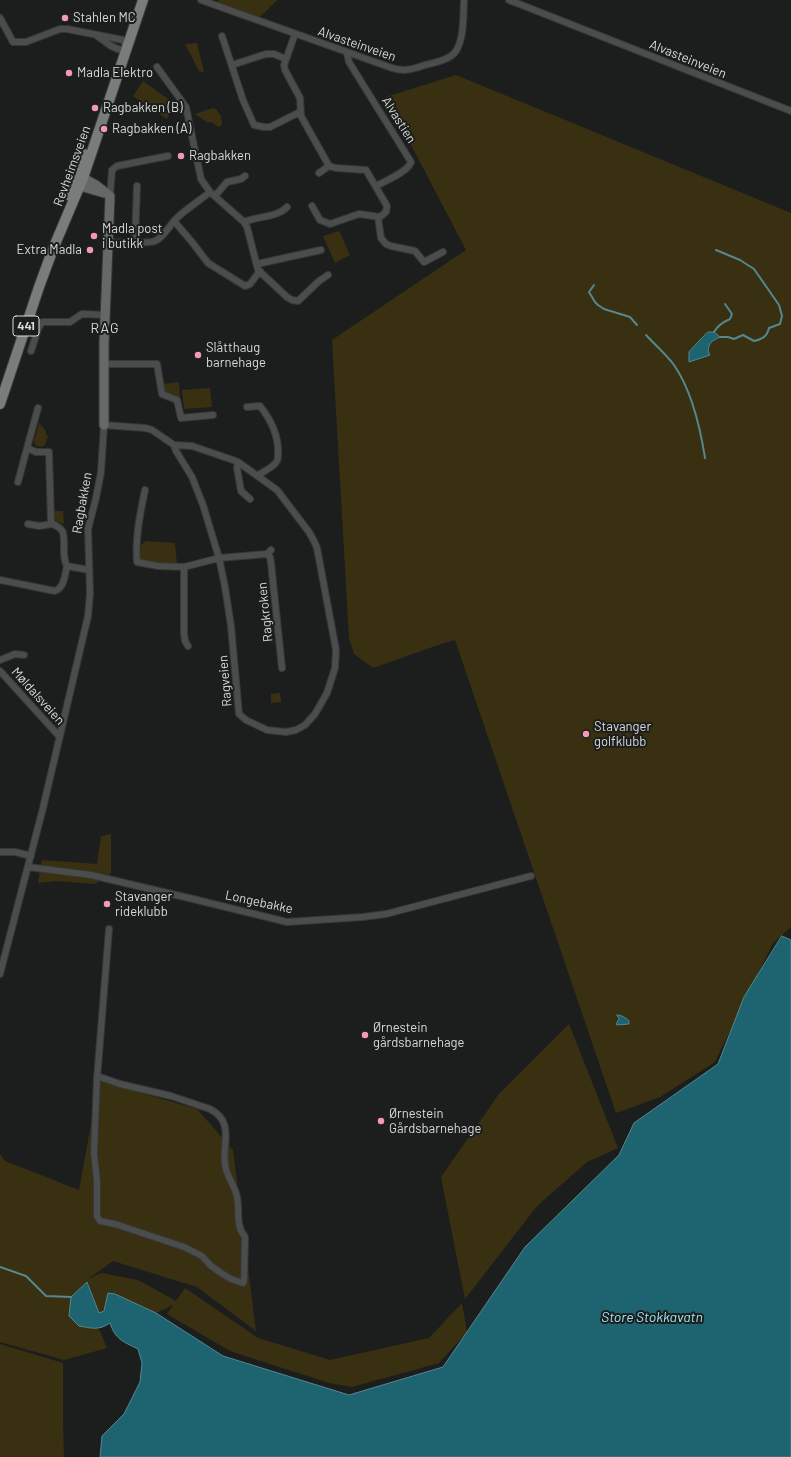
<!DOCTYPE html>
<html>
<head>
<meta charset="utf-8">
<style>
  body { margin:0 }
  canvas { display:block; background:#1b1e1c }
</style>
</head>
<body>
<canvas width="791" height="1457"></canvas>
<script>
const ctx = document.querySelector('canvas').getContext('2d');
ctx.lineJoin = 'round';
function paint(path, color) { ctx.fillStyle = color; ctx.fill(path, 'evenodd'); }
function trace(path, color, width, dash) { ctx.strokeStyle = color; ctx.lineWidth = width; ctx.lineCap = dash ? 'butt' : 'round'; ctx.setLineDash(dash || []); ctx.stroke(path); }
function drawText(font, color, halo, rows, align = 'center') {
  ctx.font = font + ' Barlow,sans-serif'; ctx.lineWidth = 4; ctx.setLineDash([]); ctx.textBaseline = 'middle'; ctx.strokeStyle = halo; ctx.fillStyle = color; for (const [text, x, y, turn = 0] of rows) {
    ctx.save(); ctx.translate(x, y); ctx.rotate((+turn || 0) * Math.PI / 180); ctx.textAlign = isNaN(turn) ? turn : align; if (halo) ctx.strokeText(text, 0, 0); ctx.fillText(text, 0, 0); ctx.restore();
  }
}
const green = new Path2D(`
  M219,0H277L259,18L217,3Z
  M197,43L204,72L199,71L185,44Z
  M456,75L791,213V927L773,943L715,1062L660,1097L616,1113L455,640L438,645L373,668L354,654L349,638L332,340L466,250L386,97Z
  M143,81L175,104L167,119L133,96Z
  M213,108L216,109L221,116L222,124L219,127L211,122L208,123L195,114Z
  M339,231L350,255L335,263L323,236Z
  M179,382L180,397L165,392L163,384Z
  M210,388L212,407L184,409L182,390Z
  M39,423L46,431V435L48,436L45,445L41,447L35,445L34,442Z
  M53,511H63L64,524L58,522L53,517Z
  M146,541L175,543L177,564L142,562L140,559L141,545Z
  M280,693L281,702L271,703V694Z
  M111,834V873L95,884L57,881L38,883L42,860L97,864L101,836Z
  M569,1024L618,1148L587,1162L537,1206L465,1299L441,1177L499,1094Z
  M99,1081L197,1109L233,1150L256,1331L197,1287L113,1261L88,1279L101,1273L138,1280L176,1301L185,1288L258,1338L330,1360L429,1338L462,1303L467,1332L439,1363L352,1387L329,1383L230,1351L167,1314L173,1305L156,1313L115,1294L108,1293L104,1311L99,1313L88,1282L79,1326L99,1329L107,1348L64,1360L0,1342V1154L5,1161L79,1190Z
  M0,1344L63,1363V1427L64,1457H0Z`);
const water = new Path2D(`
  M708,332H714L720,337C712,341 709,342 708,351L710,355L689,362V352Z
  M782,936L791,940V1457H100L102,1436L124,1414L140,1382L142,1363L138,1349C122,1341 116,1340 110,1323C98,1331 92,1328 79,1326L69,1316L71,1297L87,1282L99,1313L104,1311L108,1293L115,1294L156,1313L223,1356L349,1395L443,1367L525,1247L619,1155L634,1123L718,1064L744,997Z
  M617,1015C621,1015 627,1018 629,1021V1024L617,1025L616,1024L619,1019Z`);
const stream = new Path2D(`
  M716,250L740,260L754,269L779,305L782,316L780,324L769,328C767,337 762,339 754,341L743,335L734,339L728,337H720
  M594,285L589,292L595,302L598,305L604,309L630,317L637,325
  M714,332C718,325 723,322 730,319L732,314L725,304
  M646,335C655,345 666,354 674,365C692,391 700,426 705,458
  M0,1267L26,1276L46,1296L71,1297`);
const street = new Path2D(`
  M201,0L392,68C404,72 414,69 425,65C434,63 444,61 451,56C465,47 463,15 464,0
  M509,0L791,111
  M0,18L13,42H26L60,29H67L123,40L127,47L120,50L111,46L96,35
  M295,34L284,65L285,70L300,98L301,116L329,166L336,168L366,170L387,206L386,212L380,217L359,214L330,224L320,220L312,206
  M222,36L243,100L254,125L264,127H270L300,112
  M347,53L349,62L411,162C408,172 385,181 376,186
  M232,65L266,54H274L286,59
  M157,67L186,107L201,179L210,192L244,222L247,227L258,270L287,297L292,300L298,301L319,281L328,275
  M319,173L329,166
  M110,196L112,170L117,166L168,156
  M215,196L227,182L241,179L245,176
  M378,217L381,238L386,244L391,246L415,251L424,262L443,252
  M174,221L192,242L208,263L245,286L250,284L260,271
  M244,222C257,216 277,218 287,207
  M135,241L137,186
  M108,242C117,242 150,244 155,241C163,238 168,228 174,221C184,210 198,202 210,192
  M257,264L321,250
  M31,351L38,329L42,322H70L82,314L106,315
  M105,364H157L162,394L177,400L181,418L213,415
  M247,407L260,406C271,420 279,436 278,454C278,457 278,459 277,461C274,467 263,472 258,475
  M38,408L27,448L36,452H49L51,522C54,526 62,527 63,533C66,544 61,555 67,566L89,570
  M238,462L237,468L241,491L250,499
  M18,482L27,448
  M145,490C140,514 135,538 137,562L158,566L184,567V633L185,641L188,646
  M28,524L39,526L52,524
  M271,550L267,554L270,557L271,563L282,668
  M184,567L219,558L267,554
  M0,580L55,591C64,588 65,575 67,566
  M0,660L15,654L24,655
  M0,671L59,736
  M0,852H15L31,856
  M28,867L91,875L193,899L287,922L363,917L386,914L531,876
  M0,974L43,808L88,616L90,593L88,529L96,498L101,472L104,425L145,428L152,430L174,445L192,446L233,460L238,462L277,490L309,532L314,541L317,548L336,650L335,668L327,693L315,714L305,725L296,730L286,732L267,730L246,720L239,714L231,626L225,587L219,558L203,505L192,477L176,451L174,445
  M97,1076L120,1084L171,1096L210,1109C235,1122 222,1144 225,1164C226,1175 233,1183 236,1193C241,1208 234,1224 245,1237L244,1281L243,1283L231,1279L221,1273L210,1265L202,1256L184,1247L115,1224L100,1221L97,1216V1181L94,1153L97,1079L109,929`);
const secondary = new Path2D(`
  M104,425V344L110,196L96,185L83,178L75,180L80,186L104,193`);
const primary = new Path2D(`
  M70,196L84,154
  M0,404L39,287L53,249L83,178L143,0`);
const markers = [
  [65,18,4,"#f29aaf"],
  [69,73,4,"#f29aaf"],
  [95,108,4,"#f29aaf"],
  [104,129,4,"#f29aaf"],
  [181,156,4,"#f29aaf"],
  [94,236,4,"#f29aaf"],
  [90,250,4,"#f29aaf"],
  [198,355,4,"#f29aaf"],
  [586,734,4,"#f29aaf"],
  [107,904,4,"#f29aaf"],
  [365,1035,4,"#f29aaf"],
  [381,1121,4,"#f29aaf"]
];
const shields = [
  [26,326,26]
];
const shieldNames = [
  ["441",26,326]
];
const poiNames = [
  ["Stahlen MC",73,18],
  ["Madla Elektro",77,73],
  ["Ragbakken (B)",103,108],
  ["Ragbakken (A)",112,129],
  ["Ragbakken",189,156],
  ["Madla post",102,229],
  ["i butikk",102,244],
  ["Extra Madla",82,250,"right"],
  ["Slåtthaug",206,348],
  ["barnehage",206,363],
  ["Stavanger",594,727],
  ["golfklubb",594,742],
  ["Stavanger",115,897],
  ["rideklubb",115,912],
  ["Ørnestein",373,1028],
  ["gårdsbarnehage",373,1043],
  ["Ørnestein",389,1114],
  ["Gårdsbarnehage",389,1129]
];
const streetNames = [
  ["Alvasteinveien",357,44,19],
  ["Alvasteinveien",688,59,22],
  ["Alvastien",399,120,58],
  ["Revheimsveien",72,166,-70],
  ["Ragbakken",82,503,-80],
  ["Ragkroken",265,612,-96],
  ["Ragveien",225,681,-95],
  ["Møldalsveien",38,696,48],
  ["Longebakke",259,902,12]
];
const neighbourhoodNames = [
  ["RAG",105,328]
];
const waterNames = [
  ["Store Stokkavatn",652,1317]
];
paint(green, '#393011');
paint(water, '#1d6370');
trace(water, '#558790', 1);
trace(stream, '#558790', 2);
trace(street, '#353836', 8);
trace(secondary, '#353836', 11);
trace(primary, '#353836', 12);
trace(street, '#4b4d4d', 6);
trace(secondary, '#656868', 9);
trace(primary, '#787d7c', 10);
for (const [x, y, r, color] of markers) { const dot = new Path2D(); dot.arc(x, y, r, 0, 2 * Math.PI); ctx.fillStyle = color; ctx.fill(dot); trace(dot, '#1b1e1c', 1.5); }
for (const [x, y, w] of shields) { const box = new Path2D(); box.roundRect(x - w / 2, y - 10, w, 20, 3); ctx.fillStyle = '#1b1e1c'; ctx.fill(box); trace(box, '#d8dad9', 1); }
drawText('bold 12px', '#d8dad9', null, shieldNames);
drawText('13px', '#d8dad9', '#1b1e1c', poiNames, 'left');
drawText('13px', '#d8dad9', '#1b1e1c', streetNames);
ctx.letterSpacing = '1px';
drawText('14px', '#d8dad9', '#1b1e1c', neighbourhoodNames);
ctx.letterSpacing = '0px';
drawText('italic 14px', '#99e7f9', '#1b1e1c', waterNames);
</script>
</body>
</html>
